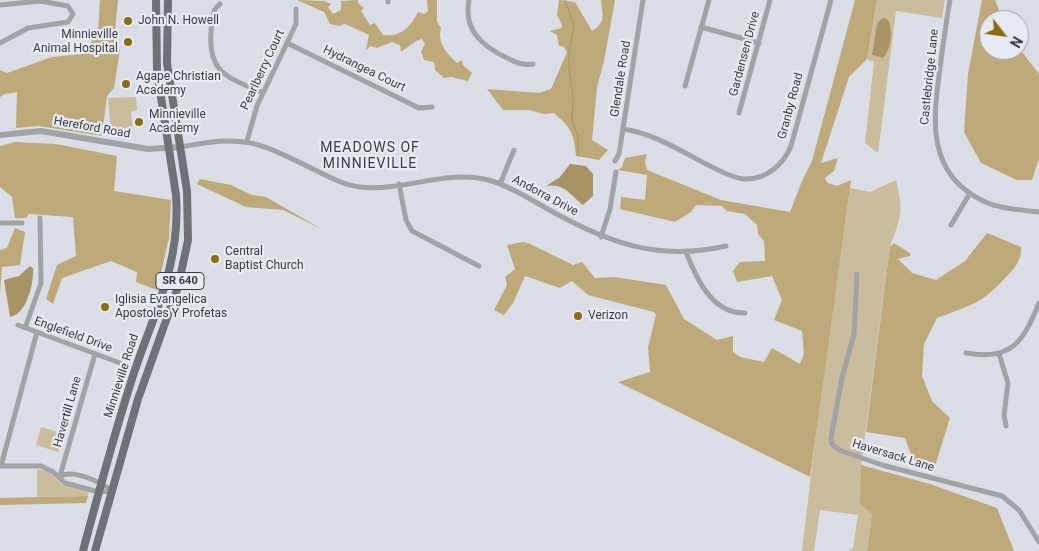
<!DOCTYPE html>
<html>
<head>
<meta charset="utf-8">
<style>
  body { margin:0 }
  #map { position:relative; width:1039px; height:551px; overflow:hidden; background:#dbdee7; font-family:Roboto,sans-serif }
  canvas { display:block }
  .north { position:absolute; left:979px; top:10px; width:50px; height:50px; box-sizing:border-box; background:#e8ebf4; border:1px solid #a3a5ac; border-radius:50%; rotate:120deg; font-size:14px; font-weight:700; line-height:20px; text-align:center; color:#3b3d40 }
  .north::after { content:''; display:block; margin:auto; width:18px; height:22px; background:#8c6c0d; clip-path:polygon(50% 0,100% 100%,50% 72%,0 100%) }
</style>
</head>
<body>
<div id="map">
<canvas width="1039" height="551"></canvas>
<div class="north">N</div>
</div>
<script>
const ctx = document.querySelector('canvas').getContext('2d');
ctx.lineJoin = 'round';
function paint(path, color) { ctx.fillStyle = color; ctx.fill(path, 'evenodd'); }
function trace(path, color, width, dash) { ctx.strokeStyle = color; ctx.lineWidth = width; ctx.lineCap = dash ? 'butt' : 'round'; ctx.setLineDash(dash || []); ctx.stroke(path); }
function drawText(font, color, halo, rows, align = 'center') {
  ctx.font = font + ' Roboto,sans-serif'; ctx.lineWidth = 4.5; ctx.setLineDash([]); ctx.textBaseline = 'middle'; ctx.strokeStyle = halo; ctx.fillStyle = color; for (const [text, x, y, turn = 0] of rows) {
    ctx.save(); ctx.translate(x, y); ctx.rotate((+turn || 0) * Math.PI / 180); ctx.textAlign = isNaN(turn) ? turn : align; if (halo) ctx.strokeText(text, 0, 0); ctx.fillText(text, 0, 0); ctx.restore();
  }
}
const green = new Path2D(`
  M877,0H945L942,18L896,11L878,153L865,143L874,62L867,59Z
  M136,97L137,110L131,112L133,133H111L108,98Z
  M896,180C904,212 901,216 890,247L861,465L872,514L867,551H848L853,548L858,515L820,510L814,551H802L821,390L850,188L870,192Z
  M41,427L64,434L58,452L36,445Z
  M37,469L48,472L63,485L89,492L88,496L37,497Z`);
const forest = new Path2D(`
  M100,0H118L114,41L120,50L114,88L107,96L102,136L39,126L16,128L17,92L5,94L0,97V70L7,73L52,57L82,54L98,33Z
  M297,0L324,1L331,4L328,7L333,14L341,10V1L358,0V3L364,8L361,11L370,25L375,23L383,35C402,37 410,27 418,12L424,14L428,11L427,0H437V22L441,28C437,43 447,54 457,63L462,60L463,65L472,73L468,81L451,77L444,78L435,70L434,62L424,60L421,51L425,44L422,39L416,41L401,52L400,45L392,42L377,48L371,46L366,50L369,35L345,24L338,26L330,24L324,12Z
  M559,0L575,2L592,31C607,22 602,14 601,0H615L604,61L597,87L592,140L608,150L599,160L576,156C574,133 571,128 554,113L544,114L529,110H503L487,89L539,93L551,89L567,52L564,47L559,46L557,35L550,31L561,28L562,25L557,15Z
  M855,0H877L867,59L849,77L821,163L838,158L834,171L825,178L828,183L837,186L851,180L810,477L618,382L650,372L648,347L656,315L654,312L588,295L572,281L560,288L525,276L513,303L504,315L494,310L507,285L505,277L515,269L507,245L523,242L530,244L573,265L582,262L595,278L614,277L666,285L684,319L717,340L733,336V352L740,357L764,362L772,348L800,364L804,354L802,331L774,320L782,300L772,276L737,282L733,271L740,262L765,261L764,241L758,234L757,225L745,214L727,211L722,206L696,205L691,212L675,222L620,209L621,197L645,200L647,175L618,170L622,167L625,158L647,154L645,162L647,170L721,200L790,212L802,181L812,161Z
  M982,0H995L1003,20H989V50H1019V48L1039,74V159L1032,180H1017L981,163L964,132L968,74Z
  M15,142L56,144L117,156L114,191L171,200L169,238L157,290L136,282L137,272L111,261L62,278L53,304L46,299L57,265L76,256L73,217L29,214L26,218H15L12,197L0,187V146Z
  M200,179L231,185L252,195L266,197L323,230L283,210L246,207L197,184Z
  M15,228L25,232L20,265L2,267L0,293V250L7,248Z
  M987,233L1021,247C1022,260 1015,268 1006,277C982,304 969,306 937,318L924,344L922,376L932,401L950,418L935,466L913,460L905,438L866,432L890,247L894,243L910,253V256L898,259L912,273L936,280L965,261Z
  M861,465L930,484L997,508L1014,551H867L872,514L860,503Z
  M88,496L86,503L0,505V498Z`);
const water = new Path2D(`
  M882,18L887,19C894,27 891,51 883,58L872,55L877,24Z
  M570,164L586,166L593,174V196L583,205C571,196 565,183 546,186L560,177Z
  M30,266L33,268C34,283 27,314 10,317L4,280L19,276Z`);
const stream = new Path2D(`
  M565,0L574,26L569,53V68L573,95L572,122L578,135V155`);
const minor = new Path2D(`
  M469,0C463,30 482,46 507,58C515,62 523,66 533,64
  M950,0C946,22 943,45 940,68C933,120 926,173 983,201C1000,209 1021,210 1039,212
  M388,2V0
  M220,4C211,11 212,21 211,32C208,75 229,77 263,93
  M0,5L40,1L68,6L73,14L68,22L28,28L0,43
  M701,27L759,43
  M287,43L419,108L432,107
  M685,86L709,0
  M739,113L770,0
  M623,129C653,133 681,151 708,165C719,170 731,178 744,179C766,180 783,165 791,146L831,0
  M247,141L257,106L296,24V9
  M181,147C244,135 254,140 311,168C327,176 343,185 360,187C405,192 447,168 492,181C514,188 533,201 553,212C611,244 660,261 726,246
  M615,161L619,154L643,0
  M399,184L406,220L412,231L479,266
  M500,184L514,150
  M0,223H22
  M951,225L970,193
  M601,237L610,209L616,172
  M686,252C696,278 712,314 745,313
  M857,274L854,334L842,378L831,438L832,444L839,450L882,465L1002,496L1019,510L1039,542
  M18,325L120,363
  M25,328L41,283L40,218
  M966,353C1012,361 1023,342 1039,303
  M999,354L1008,383L1004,415L1006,426
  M0,466H41L53,472L65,483L99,492L112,491
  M1,466L37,332
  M60,476L95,354
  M60,476C74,469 101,482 112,491`);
const tertiary = new Path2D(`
  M0,135L41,131L148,149L181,147`);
const primary = new Path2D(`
  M83,551C98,495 113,438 131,382C152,316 181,267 176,195L157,71L156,0
  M95,551L138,399L178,287L188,240L187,191L167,63L168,0`);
const markers = [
  [128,21,5,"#8c6c0d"],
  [128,42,5,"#8c6c0d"],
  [126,84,5,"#8c6c0d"],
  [139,122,5,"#8c6c0d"],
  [215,259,5,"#8c6c0d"],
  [105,307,5,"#8c6c0d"],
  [578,316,5,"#8c6c0d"]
];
const shields = [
  [180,281,48]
];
const shieldNames = [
  ["SR 640",180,281]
];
const poiNames = [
  ["John N. Howell",138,21],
  ["Minnieville",118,35,"right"],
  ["Animal Hospital",118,49,"right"],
  ["Agape Christian",136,77],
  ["Academy",136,91],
  ["Minnieville",149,115],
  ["Academy",149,129],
  ["Central",225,252],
  ["Baptist Church",225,266],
  ["Iglisia Evangelica",115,300],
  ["Apostoles Y Profetas",115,314],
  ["Verizon",588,316]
];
const streetNames = [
  ["Gardensen Drive",745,54,-75],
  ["Hydrangea Court",364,69,26],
  ["Pearlberry Court",263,70,-65],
  ["Castlebridge Lane",930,77,-84],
  ["Glendale Road",621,79,-81],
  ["Granby Road",791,106,-75],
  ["Hereford Road",92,128,10],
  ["Andorra Drive",545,196,28],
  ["Englefield Drive",73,335,20],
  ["Minnieville Road",122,376,-72],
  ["Havertill Lane",68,412,-74],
  ["Haversack Lane",893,456,17]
];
const neighbourhoodNames = [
  ["MEADOWS OF",370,148],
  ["MINNIEVILLE",370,164]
];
paint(green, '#cbbd9c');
paint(forest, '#bea979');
paint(water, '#a99465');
trace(stream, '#a99465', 1);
trace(minor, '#a1a3a6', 5);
trace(tertiary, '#a1a3a6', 6);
trace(primary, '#6f7177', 8);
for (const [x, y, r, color] of markers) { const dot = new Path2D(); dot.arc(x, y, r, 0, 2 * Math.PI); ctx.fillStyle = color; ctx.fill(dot); trace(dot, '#e8ebf4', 2); }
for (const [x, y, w] of shields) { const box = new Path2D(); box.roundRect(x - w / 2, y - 8.5, w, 17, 4); ctx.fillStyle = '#e8ebf4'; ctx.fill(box); trace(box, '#3b3d40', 1); }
drawText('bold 11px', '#3b3d40', null, shieldNames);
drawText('12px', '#3b3d40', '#e8ebf4', poiNames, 'left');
drawText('12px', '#3b3d40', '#e8ebf4', streetNames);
ctx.letterSpacing = '1px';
drawText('14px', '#3b3d40', '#e8ebf4', neighbourhoodNames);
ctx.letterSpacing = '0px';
</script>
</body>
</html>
